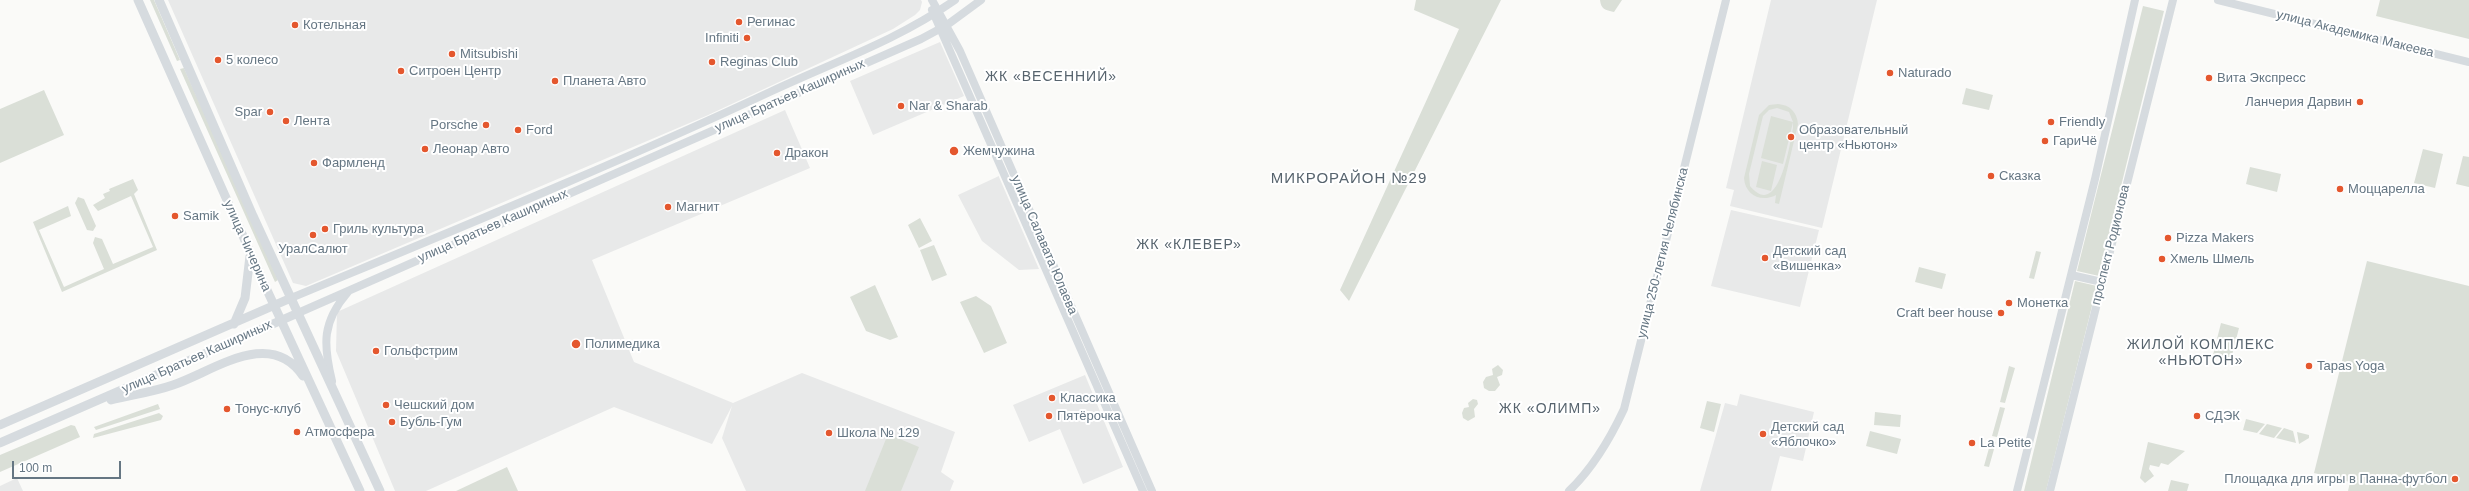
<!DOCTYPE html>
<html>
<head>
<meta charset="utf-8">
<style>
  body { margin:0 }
  #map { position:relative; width:2469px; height:491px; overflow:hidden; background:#fafaf8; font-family:Arial,sans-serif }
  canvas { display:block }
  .scale { position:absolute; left:12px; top:461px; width:109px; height:18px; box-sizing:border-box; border:2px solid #657683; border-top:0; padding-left:5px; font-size:12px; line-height:14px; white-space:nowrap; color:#657683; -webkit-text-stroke:3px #fff; paint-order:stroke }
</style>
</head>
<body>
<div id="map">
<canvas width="2469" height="491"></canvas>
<div class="scale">100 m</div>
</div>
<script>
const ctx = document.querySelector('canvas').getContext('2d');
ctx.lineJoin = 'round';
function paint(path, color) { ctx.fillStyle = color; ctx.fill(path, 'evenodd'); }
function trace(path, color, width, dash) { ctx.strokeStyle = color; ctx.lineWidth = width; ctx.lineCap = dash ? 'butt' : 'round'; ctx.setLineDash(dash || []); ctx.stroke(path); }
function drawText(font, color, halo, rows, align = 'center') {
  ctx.font = font + ' Arial,sans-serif'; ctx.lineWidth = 4; ctx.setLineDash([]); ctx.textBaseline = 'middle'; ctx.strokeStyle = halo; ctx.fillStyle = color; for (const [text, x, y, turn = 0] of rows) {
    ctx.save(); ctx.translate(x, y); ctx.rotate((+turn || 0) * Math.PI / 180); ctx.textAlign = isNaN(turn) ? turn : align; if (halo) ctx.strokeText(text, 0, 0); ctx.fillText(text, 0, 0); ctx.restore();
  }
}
const built = new Path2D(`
  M168,0H921L922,2L920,10L915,15L893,29L706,116L306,286L293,283Z
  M1771,0H1877L1822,228L1730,206L1734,190L1726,188Z
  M940,42L964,96L873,135L850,81Z
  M785,110L810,168L592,260L634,362L733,403L802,373L955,432L941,472L954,481L950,491H746L722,438L732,406L712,444L614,407L426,491H395L336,351L337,312Z
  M999,176V177L1039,269L1019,270L982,241L958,195Z
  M1731,210L1819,230L1800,307L1711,286Z
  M1085,375L1123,467L1083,484L1060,429L1029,442L1013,405Z
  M1740,394L1814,412L1803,461L1780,456L1771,491H1700L1725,403L1737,406Z
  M17,478L23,491H0V486Z`);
const green = new Path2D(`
  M150,0H154L180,60L177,61Z
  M1416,0H1501L1349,301L1340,290L1459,29L1414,10Z
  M1600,0H1622L1614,12C1605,10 1601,9 1600,0Z
  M2380,0H2469V39L2376,16Z
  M2143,6L2164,11L2099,276L2077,271Z
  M184,68L278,280L275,282L180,69Z
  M1966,88L1993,95L1989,110L1962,104Z
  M44,90L64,135L0,163V109Z
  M1778,104C1790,105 1797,112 1798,124L1779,204L1775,203L1776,195C1761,203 1745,195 1744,178L1759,115L1769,105ZM1777,108L1789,112L1793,122L1771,116L1761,158L1783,164L1793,122V128C1790,143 1779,221 1750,186L1749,174L1763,116L1769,110Z
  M2423,149L2443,154L2435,188L2414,183Z
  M2463,156L2469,157V187L2456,184Z
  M1762,161L1777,165L1771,191L1756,187Z
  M2250,167L2281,174L2277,192L2246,184Z
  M133,179L138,190L134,194L157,250L62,292L33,222L68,206L71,216L39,230L64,287L104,269L93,243L95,237L102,239L113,264L153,247L131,196L98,211L93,205L105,198L103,194L110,191L109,189Z
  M78,197L84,199L96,226L93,231L87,230L75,203Z
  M920,218L932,241L919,248L908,225Z
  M934,245L947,275L932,281L920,250Z
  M2036,251L2041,252L2034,279L2029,278Z
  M2367,261L2469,286V491H2348L2350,482L2314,473Z
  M1919,267L1946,274L1942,289L1915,282Z
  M2075,281L2097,286L2046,491H2024Z
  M875,285L898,337L890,340L866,331L850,297Z
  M976,296L991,306L1007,343L984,353L960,302Z
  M2221,323L2239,328L2231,359L2213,355Z
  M1498,365L1503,370L1502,375L1497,377L1500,385L1495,391H1489L1484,388L1483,382L1486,377L1493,375L1492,369Z
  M2009,366L2015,368L2005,403L2000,402Z
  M1473,399L1477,400L1478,404L1474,409L1475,417L1468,421L1463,418L1462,413L1464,408L1469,407L1468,403Z
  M1707,401L1721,404L1714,432L1700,428Z
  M158,404L160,409L96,430L94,427Z
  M2000,407L2005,408L1997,437L1992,436Z
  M1875,412L1901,415L1900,427L1874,425Z
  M159,413L163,416L161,420L93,438L94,434Z
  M2246,419L2265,424L2257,433L2243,430Z
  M2267,424L2282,428L2274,438L2259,434Z
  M71,425L75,426L80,437L0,472V455Z
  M2284,428L2293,431L2296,443L2276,438Z
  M1870,431L1901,439L1897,454L1866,446Z
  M2297,432L2309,435V438L2299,444Z
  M888,434L919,447L901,491H865Z
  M1991,441L1996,442L1989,467L1984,466Z
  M2148,442L2185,451L2168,465L2161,463L2159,467L2150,465L2149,469L2154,476L2145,483L2140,478Z
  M507,467L518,491H456Z
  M2171,480L2189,484L2187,491H2168Z`);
const secondary = new Path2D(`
  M932,0L960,51L1152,491
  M2218,0L2469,62
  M932,10L1143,491
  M2071,275L2102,282
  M291,298C452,231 614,165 772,91C834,62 898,40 955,0
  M298,313L921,39L947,25L981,0
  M332,381C323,344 322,322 348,292
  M1569,491C1593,468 1610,439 1624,409L1726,0
  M2017,491L2095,179L2135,0
  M2050,491L2173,0`);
const primary = new Path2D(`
  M138,0L267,290L360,491
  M159,0L253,216L380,491
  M234,324L245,298L250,256
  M111,400C131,395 153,392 173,385C214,371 270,327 303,376
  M0,425L291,298
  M0,443L298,313`);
const markers = [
  [739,22,4,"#e4572e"],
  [295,25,4,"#e4572e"],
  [747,38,4,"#e4572e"],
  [452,54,4,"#e4572e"],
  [218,60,4,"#e4572e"],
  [712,62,4,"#e4572e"],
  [401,71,4,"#e4572e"],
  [1890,73,4,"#e4572e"],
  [2209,78,4,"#e4572e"],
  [555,81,4,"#e4572e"],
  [2360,102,4,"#e4572e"],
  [901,106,4,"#e4572e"],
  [270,112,4,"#e4572e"],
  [286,121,4,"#e4572e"],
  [2051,122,4,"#e4572e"],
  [486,125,4,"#e4572e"],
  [518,130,4,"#e4572e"],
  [1791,137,4,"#e4572e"],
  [2045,141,4,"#e4572e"],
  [425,149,4,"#e4572e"],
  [954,151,5,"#e4572e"],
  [777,153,4,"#e4572e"],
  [314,163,4,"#e4572e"],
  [1991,176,4,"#e4572e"],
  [2340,189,4,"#e4572e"],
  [668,207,4,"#e4572e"],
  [175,216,4,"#e4572e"],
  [325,229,4,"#e4572e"],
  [313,235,4,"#e4572e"],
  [2168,238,4,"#e4572e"],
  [1765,258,4,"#e4572e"],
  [2162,259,4,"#e4572e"],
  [2009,303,4,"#e4572e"],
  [2001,313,4,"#e4572e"],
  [576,344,5,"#e4572e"],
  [376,351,4,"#e4572e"],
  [2309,366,4,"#e4572e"],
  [1052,398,4,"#e4572e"],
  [386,405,4,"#e4572e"],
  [227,409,4,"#e4572e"],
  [1049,416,4,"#e4572e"],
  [2197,416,4,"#e4572e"],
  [392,422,4,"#e4572e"],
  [297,432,4,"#e4572e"],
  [829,433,4,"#e4572e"],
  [1763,434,4,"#e4572e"],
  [1972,443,4,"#e4572e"],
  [2455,479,4,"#e4572e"]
];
const poiNames = [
  ["Регинас",747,22],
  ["Котельная",303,25],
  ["Infiniti",739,38,"right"],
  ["Mitsubishi",460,54],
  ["5 колесо",226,60],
  ["Reginas Club",720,62],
  ["Ситроен Центр",409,71],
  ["Naturado",1898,73],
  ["Вита Экспресс",2217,78],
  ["Планета Авто",563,81],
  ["Ланчерия Дарвин",2352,102,"right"],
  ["Nar & Sharab",909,106],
  ["Spar",262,112,"right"],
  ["Лента",294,121],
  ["Friendly",2059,122],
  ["Porsche",478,125,"right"],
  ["Ford",526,130],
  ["Образовательный",1799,130],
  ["центр «Ньютон»",1799,145],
  ["ГариЧё",2053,141],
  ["Леонар Авто",433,149],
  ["Жемчужина",963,151],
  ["Дракон",785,153],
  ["Фармленд",322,163],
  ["Сказка",1999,176],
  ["Моццарелла",2348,189],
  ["Магнит",676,207],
  ["Samik",183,216],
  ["Гриль культура",333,229],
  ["Pizza Makers",2176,238],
  ["УралСалют",313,249,"center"],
  ["Детский сад",1773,251],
  ["«Вишенка»",1773,266],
  ["Хмель Шмель",2170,259],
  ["Монетка",2017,303],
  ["Craft beer house",1993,313,"right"],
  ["Полимедика",585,344],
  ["Гольфстрим",384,351],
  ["Tapas Yoga",2317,366],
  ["Классика",1060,398],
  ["Чешский дом",394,405],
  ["Тонус-клуб",235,409],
  ["Пятёрочка",1057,416],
  ["СДЭК",2205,416],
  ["Бубль-Гум",400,422],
  ["Детский сад",1771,427],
  ["«Яблочко»",1771,442],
  ["Атмосфера",305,432],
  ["Школа № 129",837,433],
  ["La Petite",1980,443],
  ["Площадка для игры в Панна-футбол",2447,479,"right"]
];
const streetNames = [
  ["улица Академика Макеева",2355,34,14],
  ["улица Братьев Кашириных",790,96,-24],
  ["улица Братьев Кашириных",493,226,-24],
  ["улица Салавата Юлаева",1044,245,67],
  ["проспект Родионова",2111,245,-76],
  ["улица Чичерина",247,246,66],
  ["улица 250-летия Челябинска",1663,253,-76],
  ["улица Братьев Кашириных",197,357,-24]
];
const neighbourhoodNames = [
  ["ЖК «ВЕСЕННИЙ»",1051,77],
  ["ЖК «КЛЕВЕР»",1189,245],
  ["ЖИЛОЙ КОМПЛЕКС",2201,345],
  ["«НЬЮТОН»",2201,361],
  ["ЖК «ОЛИМП»",1550,409]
];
const quarterNames = [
  ["МИКРОРАЙОН №29",1349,179]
];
paint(built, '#e8e9e9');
paint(green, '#dadfd7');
trace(secondary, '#d6dbdf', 8);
trace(primary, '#d6dbdf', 9);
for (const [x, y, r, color] of markers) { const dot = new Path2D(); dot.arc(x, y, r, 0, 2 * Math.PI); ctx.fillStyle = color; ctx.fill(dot); trace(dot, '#fff', 1.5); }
drawText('13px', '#657683', '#fff', poiNames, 'left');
drawText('13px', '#657683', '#fff', streetNames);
ctx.letterSpacing = '1px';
drawText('14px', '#57646e', '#fff', neighbourhoodNames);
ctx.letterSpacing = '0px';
ctx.letterSpacing = '1px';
drawText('15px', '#57646e', '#fff', quarterNames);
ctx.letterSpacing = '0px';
</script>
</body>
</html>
